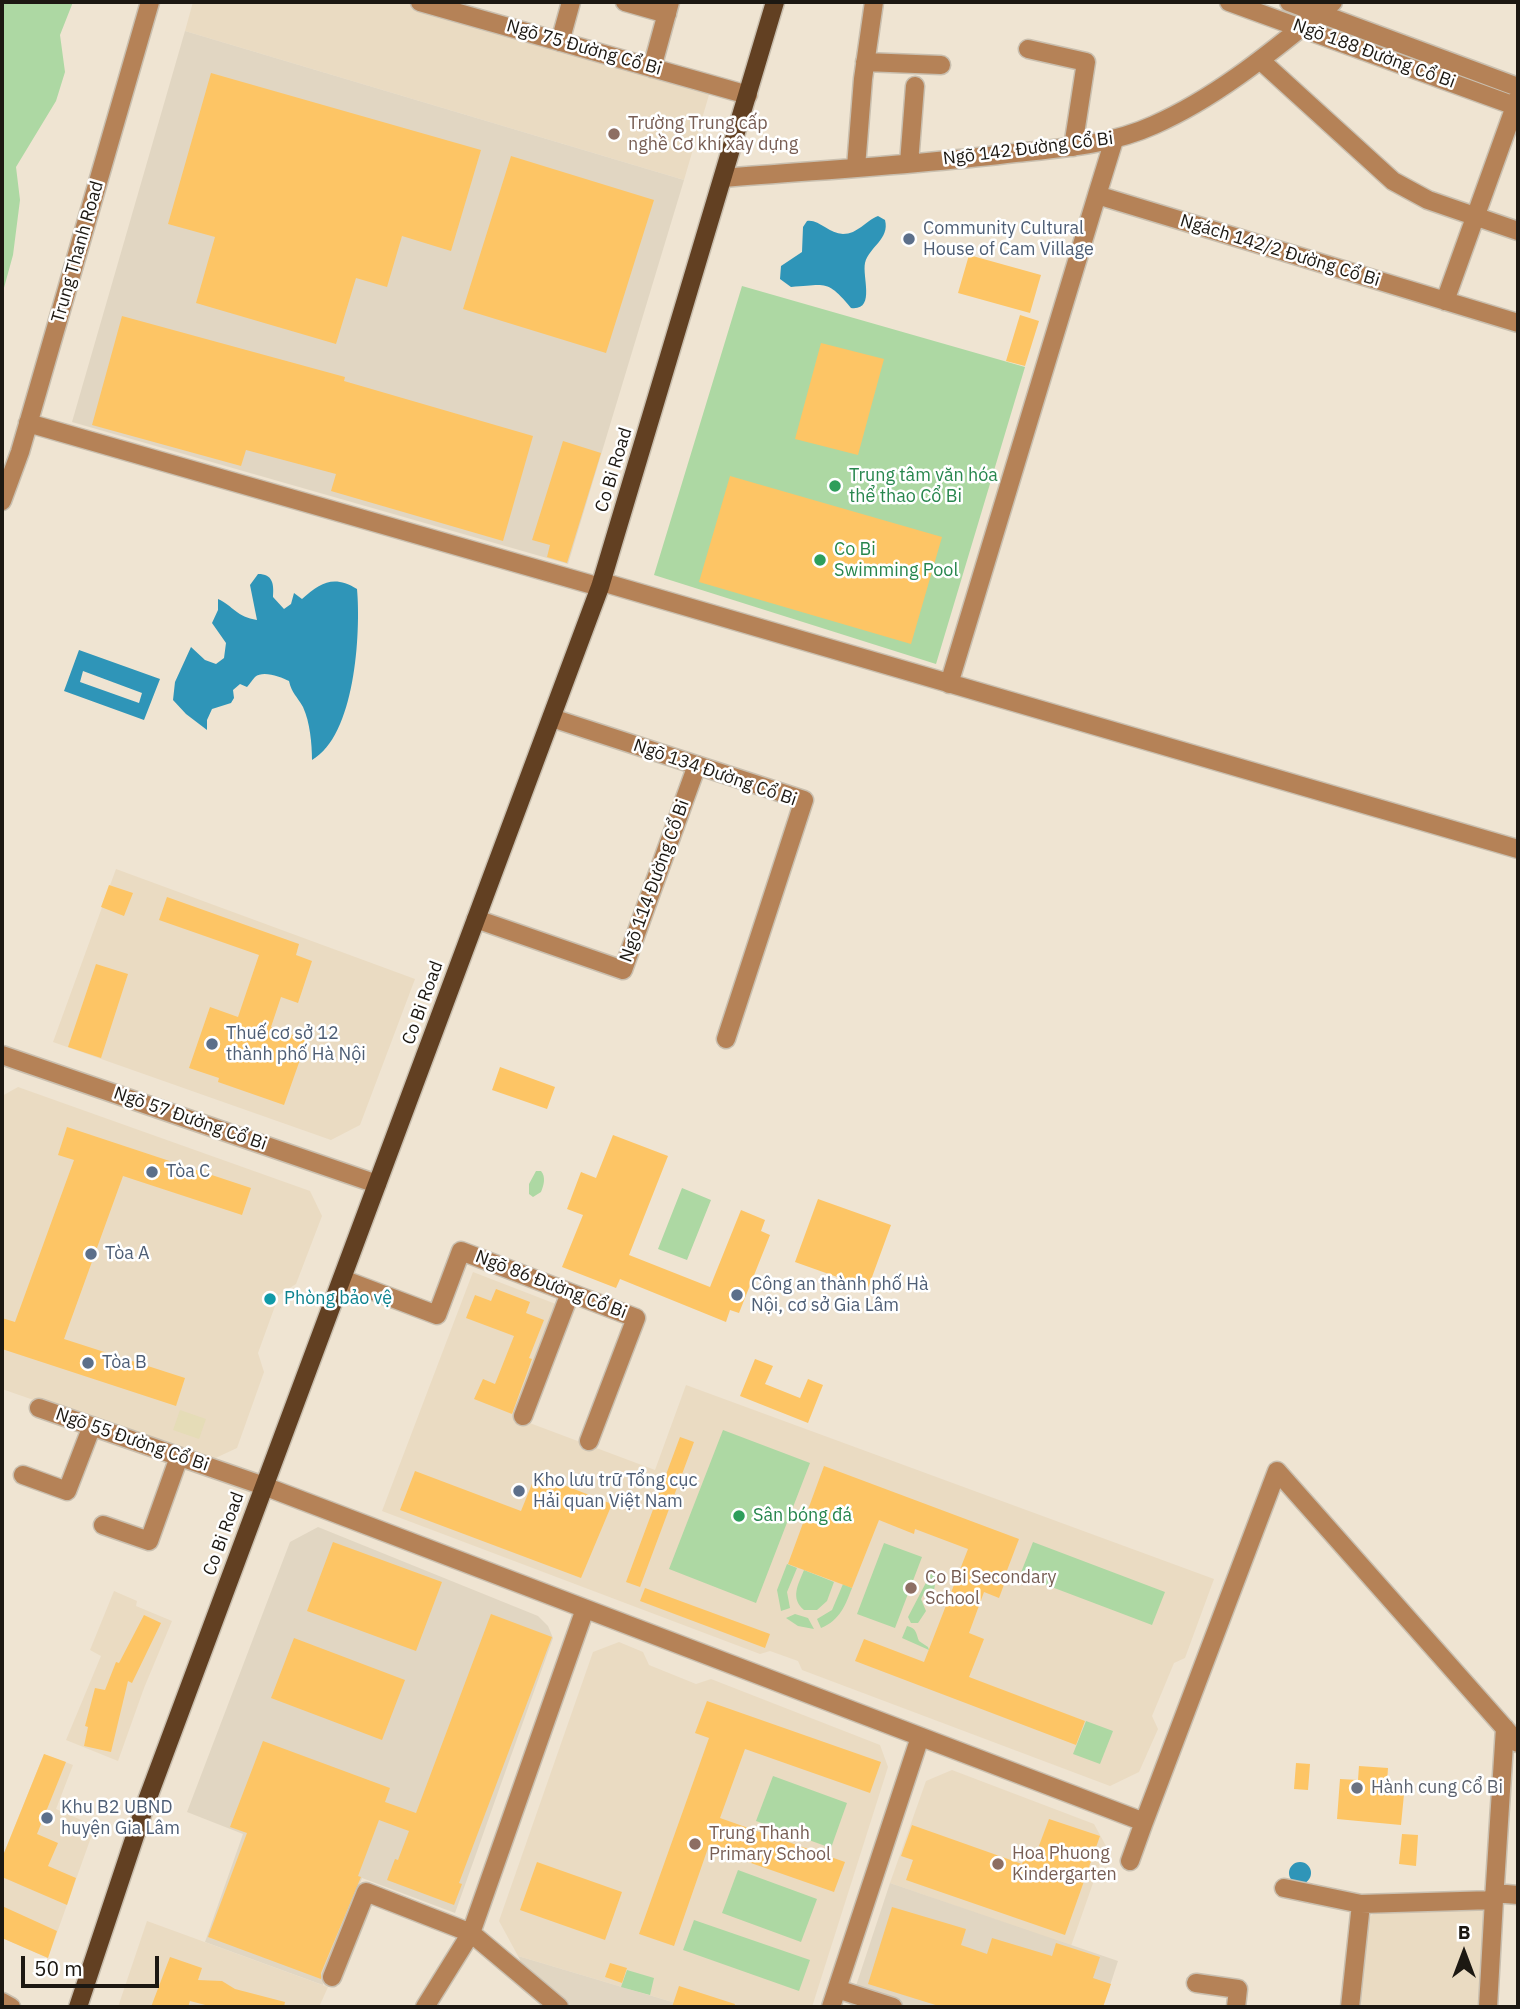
<!DOCTYPE html>
<html>
<head>
<meta charset="utf-8">
<style>
  body { margin:0 }
  #map { position:relative; width:1520px; height:2009px; overflow:hidden; background:#efe4d2; font-family:"IBM Plex Sans",sans-serif }
  canvas { display:block }
  .frame { position:absolute; inset:0; border:4px solid #1c1812; pointer-events:none }
  .north { position:absolute; left:1429px; top:1918px; width:70px; height:70px; -webkit-text-stroke:5px #fff; paint-order:stroke; rotate:0deg; font-size:19px; font-weight:700; line-height:28px; text-align:center; color:#1c1812 }
  .north::after { content:''; display:block; margin:auto; width:24px; height:32px; background:#1c1812; clip-path:polygon(50% 0,100% 100%,50% 72%,0 100%) }
  .scale { position:absolute; left:21px; top:1956px; width:138px; height:32px; box-sizing:border-box; border:4px solid #1c1812; border-top:0; padding-left:9px; font-size:21px; line-height:24px; white-space:nowrap; color:#1c1812; -webkit-text-stroke:5px #fff; paint-order:stroke }
</style>
</head>
<body>
<div id="map">
<canvas width="1520" height="2009"></canvas>
<div class="frame"></div>
<div class="north">B</div>
<div class="scale">50 m</div>
</div>
<script>
const ctx = document.querySelector('canvas').getContext('2d');
ctx.lineJoin = 'round';
function paint(path, color) { ctx.fillStyle = color; ctx.fill(path, 'evenodd'); }
function trace(path, color, width, dash) { ctx.strokeStyle = color; ctx.lineWidth = width; ctx.lineCap = dash ? 'butt' : 'round'; ctx.setLineDash(dash || []); ctx.stroke(path); }
function drawText(font, color, halo, rows, align = 'center') {
  ctx.font = font + ' "IBM Plex Sans",sans-serif'; ctx.lineWidth = 5; ctx.setLineDash([]); ctx.textBaseline = 'middle'; ctx.strokeStyle = halo; ctx.fillStyle = color; for (const [text, x, y, turn = 0] of rows) {
    ctx.save(); ctx.translate(x, y); ctx.rotate((+turn || 0) * Math.PI / 180); ctx.textAlign = isNaN(turn) ? turn : align; if (halo) ctx.strokeText(text, 0, 0); ctx.fillText(text, 0, 0); ctx.restore();
  }
}
const built = new Path2D(`
  M193,2H404L711,88L684,180L185,31Z
  M116,869L415,979L360,1125L331,1140L53,1042Z
  M18,1087L310,1191L322,1216L296,1284L279,1295L258,1353L264,1372L237,1448L209,1461L2,1389V1096Z
  M473,1272L561,1306L519,1419L655,1470L686,1385L1214,1579L1185,1658L1174,1663L1152,1716L1158,1729L1139,1772L1110,1786L802,1670L798,1661L770,1651L760,1654L382,1511Z
  M114,1591L137,1601L136,1606L172,1621L144,1688L118,1761L66,1740L101,1656L90,1650Z
  M619,1642L643,1652L649,1665L696,1684L711,1679L880,1745L888,1767L812,2007H689L518,1956L499,1921L593,1652Z
  M44,1754L73,1765L56,1809L95,1826L48,1958L2,1938V1858Z
  M952,1770L1094,1824L1106,1846L1071,1946L890,1883L926,1781Z
  M1484,1909L1480,2007H1358L1368,1919L1373,1914L1379,1910Z
  M147,1921L328,1987L319,2007H118Z`);
const industrial = new Path2D(`
  M185,31L684,180L568,564L72,422Z
  M318,1527L538,1616L548,1626L553,1638L455,1913L362,1878L323,1985L205,1942L243,1834L187,1812L290,1542Z
  M890,1883L1118,1961L1103,2007H849Z
  M518,1956L689,2007H571L524,1968Z`);
const green = new Path2D(`
  M2,2H73L60,35L65,72L56,101L16,167L20,200L13,255L2,295Z
  M742,286L1025,367L936,664L654,575Z
  M536,1171H541C546,1177 544,1185 541,1192L533,1197L529,1194V1184Z
  M682,1188L711,1200L687,1260L658,1249Z
  M723,1430L810,1463L756,1603L669,1569Z
  M1033,1542L1165,1592L1152,1625L1020,1575Z
  M884,1543L922,1557L895,1628L857,1614Z
  M787,1564L797,1568L787,1592L790,1608L781,1611L777,1590Z
  M804,1570L834,1582L827,1601L817,1610H804C790,1598 798,1585 804,1570Z
  M931,1573L936,1577L934,1591L924,1593L921,1599L926,1611L918,1623H911L908,1617Z
  M843,1584L852,1588C845,1606 840,1620 821,1628L817,1619L832,1610Z
  M795,1614L808,1618L814,1629L798,1626L786,1618Z
  M907,1626C917,1628 916,1634 919,1641L928,1647L929,1650L902,1638Z
  M1086,1721L1113,1731L1100,1764L1073,1754Z
  M773,1776L847,1803L831,1848L756,1821Z
  M738,1870L817,1899L801,1942L722,1913Z
  M694,1920L810,1960L799,1991L683,1950Z
  M627,1970L654,1978L650,1995L621,1987Z`);
const sand = new Path2D(`
  M180,1410L206,1419L199,1439L173,1430Z`);
const water = new Path2D(`
  M878,216L885,220C890,239 869,247 865,263C862,277 876,311 851,308C827,279 826,285 791,287L780,279L781,266L802,252L803,227L807,221C819,219 829,234 843,234C858,234 865,221 878,216Z
  M258,574C273,574 274,584 273,597L284,609L291,604L294,593L302,599C321,582 334,575 357,589C361,634 355,736 312,760C312,744 310,722 303,707C297,696 292,694 289,681C281,677 263,670 255,677C252,680 250,684 247,687L240,684L233,690L234,698L231,703L212,709L207,720V730L186,714L173,700L175,682L191,647L205,660L216,664L224,658L226,643L212,623L218,610V599C233,606 237,617 257,620L250,585Z
  M79,650L160,679L144,720L64,691ZM83,671L142,693L139,703L80,682Z
  M1289 1873a11 11 0 1 1 22 0a11 11 0 1 1-22 0Z`);
const building = new Path2D(`
  M211,73L481,150L451,251L402,236L387,287L356,278L336,344L196,303L215,237L168,224Z
  M511,156L654,200L606,353L463,309Z
  M969,255L1041,275L1030,313L958,293Z
  M1020,315L1039,321L1025,366L1006,361Z
  M122,316L345,377L344,381L533,436L503,541L331,491L336,474L246,450L241,466L92,425Z
  M821,343L884,359L858,455L795,439Z
  M563,441L601,453L567,563L547,557L550,545L532,540Z
  M730,476L942,537L911,644L699,582Z
  M109,885L133,893L124,916L101,907Z
  M167,897L299,944L296,955L312,961L298,1003L281,997L271,1027L307,1040L284,1105L218,1082L219,1078L189,1068L210,1007L238,1017L259,955L159,920Z
  M96,964L128,974L101,1058L68,1047Z
  M500,1067L555,1087L547,1109L492,1090Z
  M67,1127L251,1188L242,1215L123,1176L64,1339L185,1378L176,1406L2,1349V1318L15,1322L74,1160L58,1155Z
  M613,1135L668,1156L629,1255L710,1287L741,1210L765,1220L761,1231L770,1235L739,1313L730,1310L726,1322L620,1279L616,1288L562,1267L583,1215L567,1209L581,1172L596,1178Z
  M818,1199L891,1225L868,1288L795,1262Z
  M496,1289L530,1302L526,1313L544,1320L529,1358L532,1359L512,1414L474,1399L483,1379L495,1384L514,1336L466,1318L475,1295L491,1301Z
  M755,1359L773,1366L765,1384L800,1398L808,1379L823,1385L808,1423L740,1396Z
  M680,1437L694,1442L640,1587L626,1582Z
  M824,1466L1019,1539L1006,1573L1008,1574L999,1598L984,1592L969,1633L984,1639L969,1677L1085,1721L1076,1745L855,1661L864,1639L924,1662L968,1549L915,1529L914,1534L879,1520L852,1588L788,1564Z
  M415,1471L521,1511L536,1474L612,1504L581,1578L400,1510Z
  M333,1542L442,1582L416,1651L307,1611Z
  M645,1588L770,1634L765,1648L640,1601Z
  M491,1614L552,1637L459,1883L462,1884L454,1905L387,1880L395,1859L398,1860L409,1831L379,1820L358,1876L361,1877L321,1973V1979L208,1937L247,1833L230,1827L263,1741L390,1788L385,1802L416,1813Z
  M144,1615L161,1623L132,1683L128,1681L111,1752L84,1746L88,1727L85,1726L95,1688L105,1690L116,1662L119,1663Z
  M294,1638L405,1680L382,1740L271,1698Z
  M707,1701L881,1762L870,1793L745,1749L720,1818L845,1862L834,1892L708,1848L674,1946L639,1934L709,1738L695,1733Z
  M44,1754L66,1762L37,1834L58,1843L48,1866L76,1878L67,1905L2,1877V1858Z
  M1296,1763L1310,1764L1308,1790L1294,1789Z
  M1359,1766L1388,1768L1387,1783L1405,1784L1401,1825L1337,1819L1340,1779L1358,1780Z
  M1049,1819L1100,1836L1065,1935L906,1880L913,1860L901,1856L912,1825L1022,1864L1028,1847L1037,1851Z
  M1402,1834L1418,1835L1416,1866L1399,1864Z
  M537,1862L622,1892L605,1940L520,1910Z
  M2,1906L57,1931L48,1958L2,1938Z
  M892,1907L966,1929L961,1945L987,1954L992,1938L1052,1956L1056,1943L1100,1957L1093,1978L1111,1984L1103,2007H942L868,1984Z
  M170,1957L202,1968L198,1980L222,1981L235,1989L285,2002L284,2007H213L190,2001L188,2007H151Z
  M610,1963L627,1968L622,1983L605,1977Z
  M679,1986L735,2004L734,2007H672Z`);
const minor = new Path2D(`
  M420,2L748,95
  M625,2L667,14
  M1229,2L1518,107
  M1289,2L1518,87
  M560,42L571,2
  M1028,49L1086,62L1073,147
  M1260,60L1393,181L1428,200L1518,231
  M865,62L941,65
  M652,68L670,2
  M1114,140L1097,195L1518,323
  M909,163L915,86
  M856,167L863,79L874,2
  M724,178C821,170 918,165 1015,153C1062,148 1110,145 1154,125C1220,96 1277,47 1333,2
  M1445,301L1518,98
  M28,423L600,587
  M2,501L20,452L150,2
  M602,582L1518,849
  M949,684L1097,195
  M552,718L804,800L726,1039
  M476,919L623,970L697,765
  M2,1055L377,1184
  M342,1279L437,1315L461,1251L636,1318L589,1441
  M39,1408L264,1486L1144,1822L1277,1471L1518,1743
  M523,1416L570,1293
  M23,1475L67,1491L92,1426
  M103,1525L149,1541L179,1457
  M1130,1861L1144,1822
  M1284,1888L1361,1904
  M1494,1893L1518,1895
  M332,1977L366,1892L471,1933L585,1609
  M1196,1983L1238,1989L1236,2007
  M837,1989L893,2007
  M2,2002L11,2007
  M425,2007L471,1933L559,2007
  M831,2007L920,1737
  M1350,2007L1361,1904L1494,1900L1505,1728
  M1488,2007L1494,1900`);
const major = new Path2D(`
  M78,2007L146,1803L600,587L775,2`);
const markers = [
  [614,134,7,"#8d6e63"],
  [909,239,7,"#5c6f8a"],
  [835,486,7,"#2e9e5b"],
  [820,560,7,"#2e9e5b"],
  [212,1044,7,"#5c6f8a"],
  [152,1172,7,"#5c6f8a"],
  [91,1254,7,"#5c6f8a"],
  [737,1295,7,"#5c6f8a"],
  [270,1299,7,"#0f9aa8"],
  [88,1363,7,"#5c6f8a"],
  [519,1491,7,"#5c6f8a"],
  [739,1516,7,"#2e9e5b"],
  [911,1588,7,"#8d6e63"],
  [1357,1788,7,"#6b7280"],
  [47,1818,7,"#5c6f8a"],
  [695,1844,7,"#8d6e63"],
  [998,1864,7,"#8d6e63"]
];
const streetNames = [
  ["Ngõ 75 Đường Cổ Bi",584,48,16],
  ["Ngõ 188 Đường Cổ Bi",1374,54,20],
  ["Ngõ 142 Đường Cổ Bi",1028,149,-7],
  ["Ngách 142/2 Đường Cổ Bi",1280,251,17],
  ["Trung Thanh Road",78,252,-74],
  ["Co Bi Road",614,470,-73],
  ["Ngõ 134 Đường Cổ Bi",715,773,19],
  ["Ngõ 114 Đường Cổ Bi",655,881,-70],
  ["Co Bi Road",423,1003,-70],
  ["Ngõ 57 Đường Cổ Bi",190,1119,19],
  ["Ngõ 86 Đường Cổ Bi",551,1285,21],
  ["Ngõ 55 Đường Cổ Bi",132,1440,19],
  ["Co Bi Road",224,1534,-70]
];
const educationNames = [
  ["Trường Trung cấp",628,124],
  ["nghề Cơ khí xây dựng",628,145],
  ["Co Bi Secondary",925,1578],
  ["School",925,1599],
  ["Trung Thanh",709,1834],
  ["Primary School",709,1855],
  ["Hoa Phuong",1012,1854],
  ["Kindergarten",1012,1875]
];
const serviceNames = [
  ["Community Cultural",923,229],
  ["House of Cam Village",923,250],
  ["Thuế cơ sở 12",226,1034],
  ["thành phố Hà Nội",226,1055],
  ["Tòa C",166,1172],
  ["Tòa A",105,1254],
  ["Công an thành phố Hà",751,1285],
  ["Nội, cơ sở Gia Lâm",751,1306],
  ["Tòa B",102,1363],
  ["Kho lưu trữ Tổng cục",533,1481],
  ["Hải quan Việt Nam",533,1502],
  ["Khu B2 UBND",61,1808],
  ["huyện Gia Lâm",61,1829]
];
const leisureNames = [
  ["Trung tâm văn hóa",849,476],
  ["thể thao Cổ Bi",849,497],
  ["Co Bi",834,550],
  ["Swimming Pool",834,571],
  ["Sân bóng đá",753,1516]
];
const cultureNames = [
  ["Phòng bảo vệ",284,1299]
];
const worshipNames = [
  ["Hành cung Cổ Bi",1371,1788]
];
paint(built, '#eadbc2');
paint(industrial, '#e1d6c2');
paint(green, '#add8a3');
paint(sand, '#e5dcb7');
paint(water, '#2f95b8');
paint(building, '#fdc565');
trace(minor, '#c9bfaf', 21);
trace(major, '#c9bfaf', 21);
trace(minor, '#b58257', 18);
trace(major, '#624022', 18);
for (const [x, y, r, color] of markers) { const dot = new Path2D(); dot.arc(x, y, r, 0, 2 * Math.PI); ctx.fillStyle = color; ctx.fill(dot); trace(dot, '#fff', 2.5); }
drawText('18px', '#1c1812', '#fff', streetNames);
drawText('18px', '#785e54', '#fff', educationNames, 'left');
drawText('18px', '#4e5e75', '#fff', serviceNames, 'left');
drawText('18px', '#27864d', '#fff', leisureNames, 'left');
drawText('18px', '#0d838f', '#fff', cultureNames, 'left');
drawText('18px', '#5b616d', '#fff', worshipNames, 'left');
</script>
</body>
</html>
